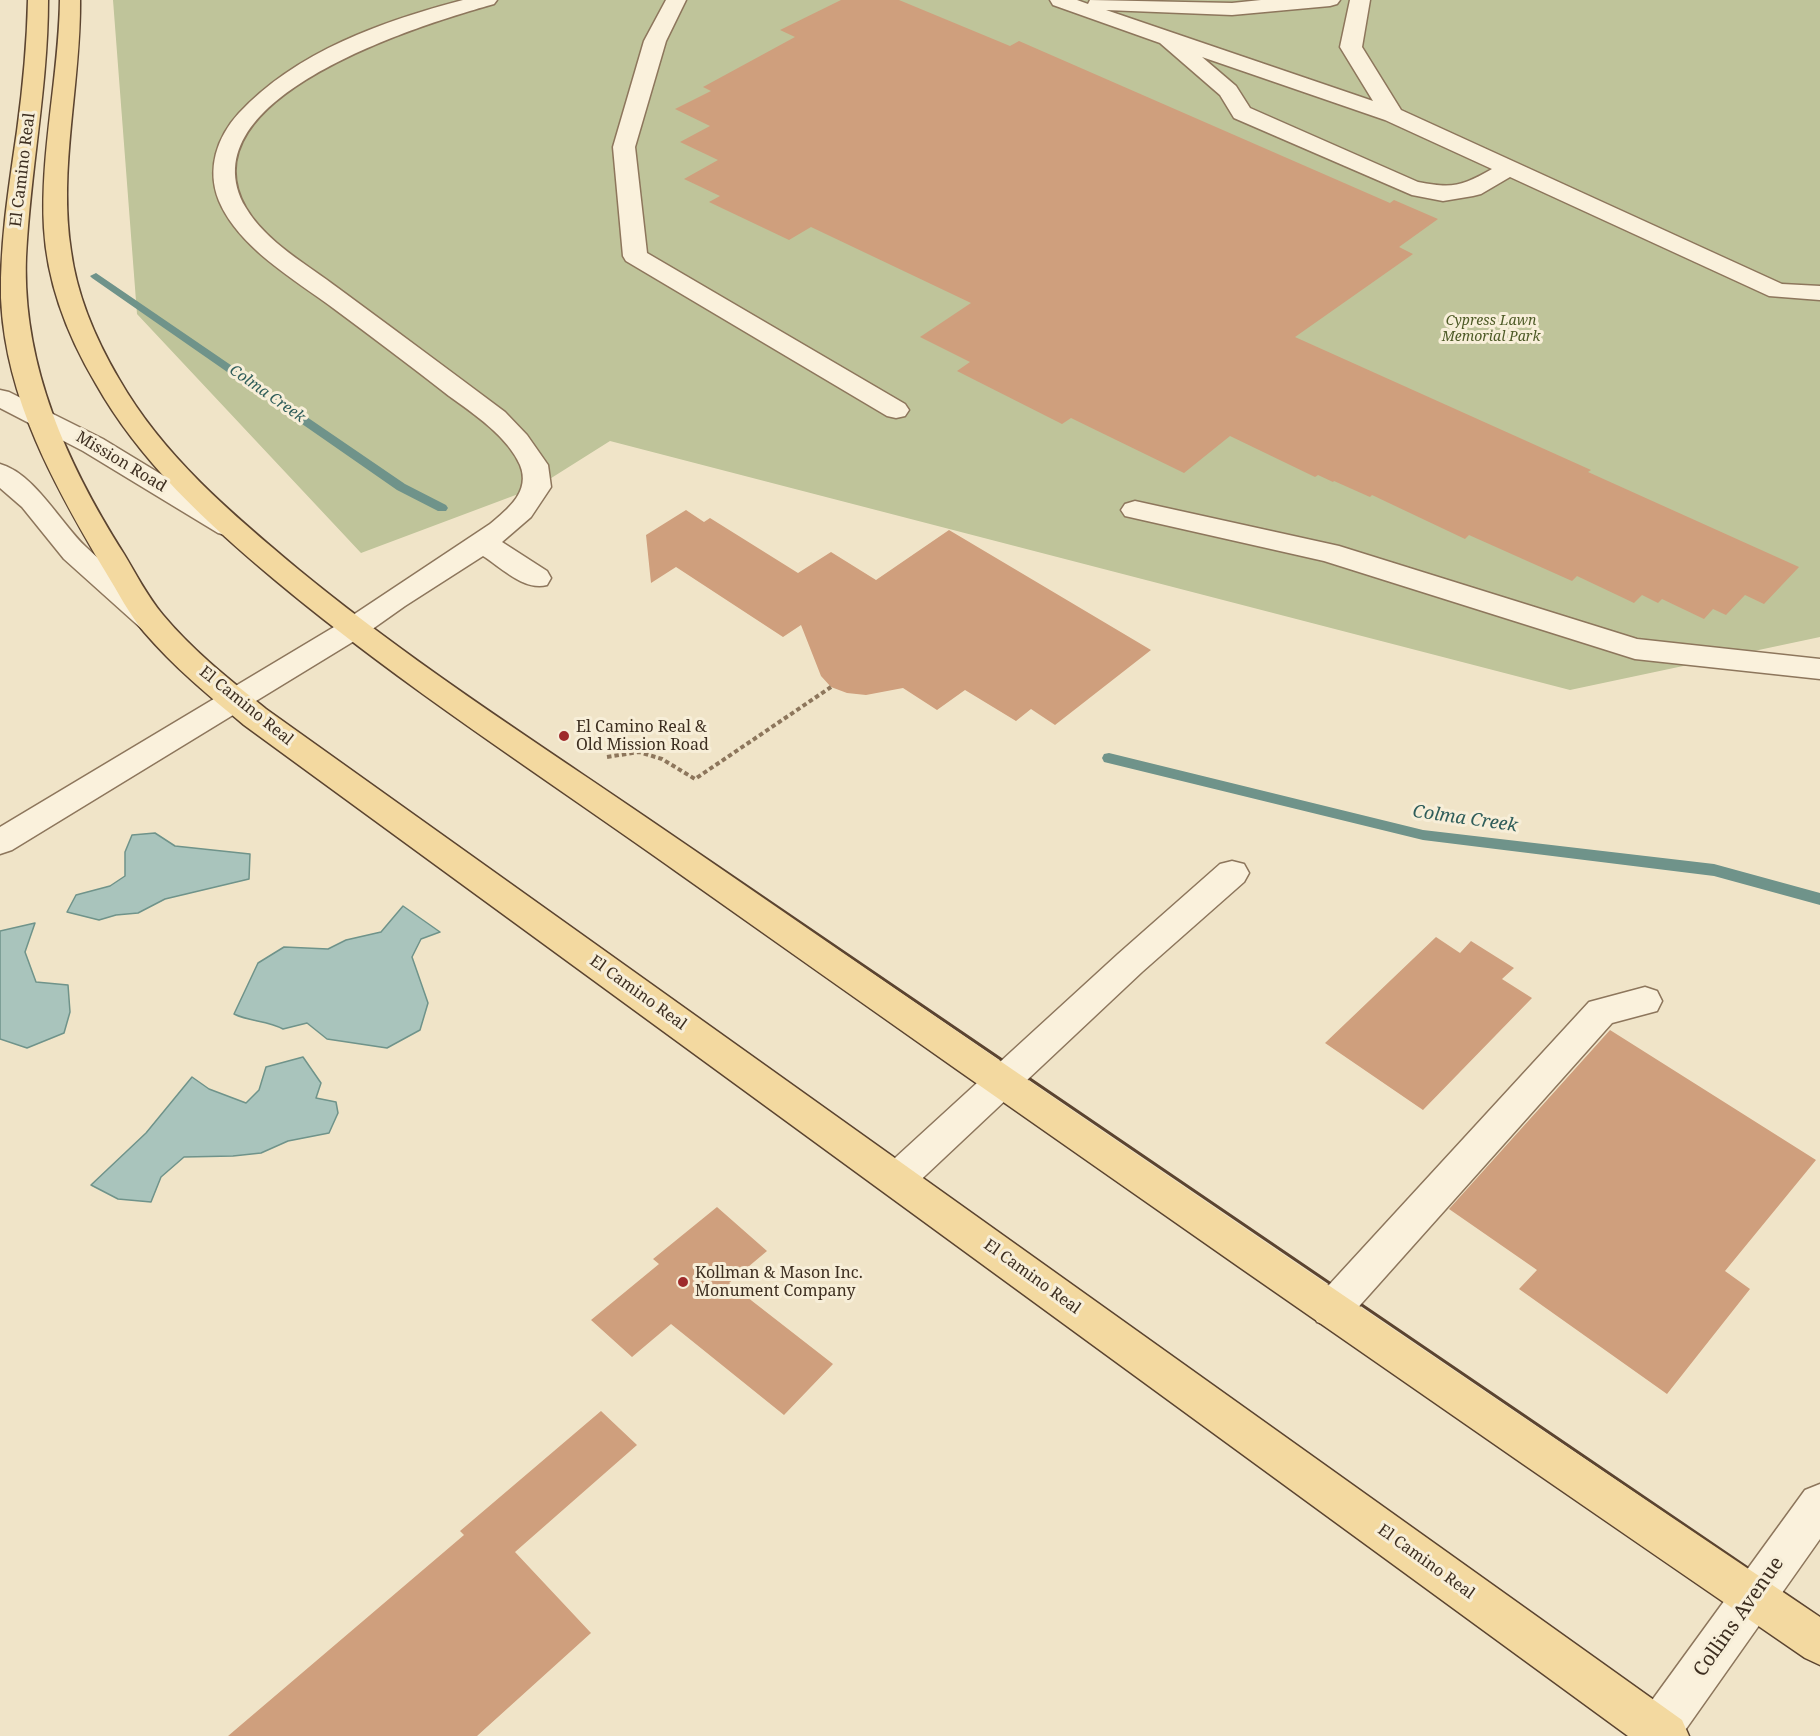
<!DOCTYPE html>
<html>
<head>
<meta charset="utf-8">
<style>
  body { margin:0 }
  canvas { display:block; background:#f0e4c8 }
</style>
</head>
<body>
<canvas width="1820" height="1736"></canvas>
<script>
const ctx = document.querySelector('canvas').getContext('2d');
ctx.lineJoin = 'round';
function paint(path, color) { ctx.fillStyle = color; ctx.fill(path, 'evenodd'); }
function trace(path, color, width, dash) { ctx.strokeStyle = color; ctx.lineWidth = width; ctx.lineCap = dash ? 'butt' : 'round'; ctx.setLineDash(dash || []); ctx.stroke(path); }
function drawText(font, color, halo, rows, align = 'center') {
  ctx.font = font + ' "Noto Serif",serif'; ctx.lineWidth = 6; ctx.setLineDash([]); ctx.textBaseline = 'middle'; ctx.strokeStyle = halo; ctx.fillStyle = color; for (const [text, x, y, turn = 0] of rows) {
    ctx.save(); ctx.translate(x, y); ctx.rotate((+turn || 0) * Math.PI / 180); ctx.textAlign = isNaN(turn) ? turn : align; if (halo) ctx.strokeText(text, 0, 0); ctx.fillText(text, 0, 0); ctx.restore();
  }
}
const cemetery = new Path2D(`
  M113,0H1820V637L1570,690L610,441L537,487L361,553L137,314Z`);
const water = new Path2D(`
  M155,833L175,846L250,854L249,879L165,899L138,913L116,915L99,920L67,912L76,895L110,886L125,876V852L132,835Z
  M403,906L440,932L421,939L412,957L428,1003L420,1030L387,1048L327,1039L307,1023L283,1029C267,1020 250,1022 234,1014L258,963L284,947L328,949L346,940L381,932Z
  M35,923L25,952L36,982L68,985L70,1012L64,1033L27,1048L0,1039V931Z
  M303,1057L321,1083L316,1098L336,1102L338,1113L329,1133L288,1141L261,1153L233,1156L184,1157L161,1177L151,1202L118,1199L91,1185L146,1133L192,1077L209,1089L246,1103L259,1090L266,1067Z`);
const stream = new Path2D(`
  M96,273L405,484L446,505L448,508L446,511H438L397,490L92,278L90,276Z
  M1109,753L1423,830L1714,864L1820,893V905L1714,876L1423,840L1104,762L1102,758L1104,754Z`);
const building = new Path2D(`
  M841,0H899L1010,46L1019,41L1390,203L1394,200L1438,219L1399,247L1413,254L1295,337L1591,470L1588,472L1799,567L1764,604L1745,595L1726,615L1713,609L1704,619L1662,599L1658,603L1642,595L1634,603L1577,576L1572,581L1469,535L1465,539L1372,495L1370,497L1334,481L1333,482L1318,475L1315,477L1230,436L1184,473L1071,418L1062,424L957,371L970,362L920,337L971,303L811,227L789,240L709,202L720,196L684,179L718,160L680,142L710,126L675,109L711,91L703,87L795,37L780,30Z
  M686,510L704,522L710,518L798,573L831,552L876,580L949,530L1151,650L1055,725L1031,709L1016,721L965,690L937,710L903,688L866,695L847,693L831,687L821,676L801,625L783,637L676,567L651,583L646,535Z
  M1436,937L1460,953L1471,941L1514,968L1502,979L1532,998L1423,1110L1325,1043Z
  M1610,1030L1816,1160L1725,1271L1750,1289L1667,1394L1519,1289L1537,1270L1449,1209Z
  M717,1207L767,1251L729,1283L833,1364L784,1415L671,1324L632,1357L591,1320L659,1264L653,1259Z
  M601,1411L637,1445L515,1552L591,1633L477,1736H228L464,1535L460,1531Z`);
const path = new Path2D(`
  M607,757L639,752L662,759L695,779L831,687`);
const minor = new Path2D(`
  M463,0H497L494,4C423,24 182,97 246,208C266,242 308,265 338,288C394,329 450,371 505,412L527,435L548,465L551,487L531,517L502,542L547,571L551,578L547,585C524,591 502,568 483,556L405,606L364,635L12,850L0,854V827L344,621L490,524C508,509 531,491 520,465C508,437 473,413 449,396C411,366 372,337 333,308C294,279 239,248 219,201C206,169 217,137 239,113C297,51 383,21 463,0Z
  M666,0H686L666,41L635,147L647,253L905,404L909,410L905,416L896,418L887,416L626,261L623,256L613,147L644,41Z
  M1050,0H1077L1088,4L1090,0L1232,3L1261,0H1340L1337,4L1330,6L1232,15L1106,10L1373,101L1340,47L1350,0H1370L1362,47L1401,110L1782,284L1820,286V300L1769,296L1510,177L1481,194L1473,196L1443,201L1412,195L1234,118L1220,95L1160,43L1053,5ZM1202,57L1385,120L1492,169C1462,186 1453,189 1418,182L1250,108L1236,86Z
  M0,390L9,392L103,439L238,521L242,527L238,533L228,536L218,533L83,451L0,408Z
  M0,464C34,473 61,524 86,547C111,571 137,592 162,615L167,622L162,629L152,632L142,629L64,559L22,507L0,488Z
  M1135,501L1339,546L1637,639L1820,659V679L1635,659L1324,561L1125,516L1121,510L1125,504Z
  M1232,861L1244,864L1249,873L1244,882L1142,972L910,1190L897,1195L884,1190L878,1179L884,1168L1118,954L1220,864Z
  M1645,987L1657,991L1662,1001L1657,1011L1612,1023L1345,1322L1331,1327L1317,1322L1311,1310L1317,1298L1589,1002Z
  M1820,1484V1539L1681,1736H1638L1635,1730L1642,1714L1805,1490Z`);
const major = new Path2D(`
  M28,0H48C48,87 30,171 26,257C22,365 67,464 124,554C136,574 147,596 163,615C193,651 230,680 266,709L1682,1720L1689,1736H1628L244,725C209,696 174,667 144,632C129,614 118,592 105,571C55,487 5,398 1,298C0,242 9,186 17,131C23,87 27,44 28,0Z
  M60,0H80C81,83 58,168 71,251C77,296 96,340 119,379C163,456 232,514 299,570C422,671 558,756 688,846C1064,1106 1441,1363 1820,1617V1665L1805,1658C1427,1399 1051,1137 677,872C542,776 402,686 275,580C207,523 140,462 96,384C68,337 47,283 44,228C40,152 59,76 60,0Z`);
const markers = [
  [564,736,6,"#9e2a2b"],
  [683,1282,6,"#9e2a2b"]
];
const farParknames = [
  ["Cypress Lawn",1491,321],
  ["Memorial Park",1491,337]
];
const farWaternames = [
  ["Colma Creek",267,394,35]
];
const streetNames = [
  ["El Camino Real",23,170,-83],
  ["Mission Road",121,462,31],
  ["El Camino Real",246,706,39],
  ["El Camino Real",638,993,36],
  ["El Camino Real",1032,1277,36],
  ["El Camino Real",1426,1562,36]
];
const poiNames = [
  ["El Camino Real &",576,727],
  ["Old Mission Road",576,745],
  ["Kollman & Mason Inc.",695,1273],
  ["Monument Company",695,1291]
];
const waterNames = [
  ["Colma Creek",1465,819,8]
];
const nearStreetnames = [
  ["Collins Avenue",1739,1617,-55]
];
paint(cemetery, '#bfc49a');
paint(water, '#a9c4bc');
trace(water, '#6f938a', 1.5);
paint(stream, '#6f938a');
paint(building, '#cf9f7d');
trace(minor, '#8d765c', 3);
trace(major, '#5b4430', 3);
trace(path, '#8d765c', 4, [4.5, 3]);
paint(minor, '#faf1dc');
paint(major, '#f3d9a0');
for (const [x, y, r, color] of markers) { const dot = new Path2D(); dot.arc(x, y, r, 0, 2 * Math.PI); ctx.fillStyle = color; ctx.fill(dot); trace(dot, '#f7eed8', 2); }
drawText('italic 14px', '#4d5a26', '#f7eed8', farParknames);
drawText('italic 15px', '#2f5d5a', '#f7eed8', farWaternames);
drawText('16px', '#3d2e20', '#f7eed8', streetNames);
drawText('16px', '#3d2e20', '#f7eed8', poiNames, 'left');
drawText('italic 18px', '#2f5d5a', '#f7eed8', waterNames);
drawText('20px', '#3d2e20', '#f7eed8', nearStreetnames);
</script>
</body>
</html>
